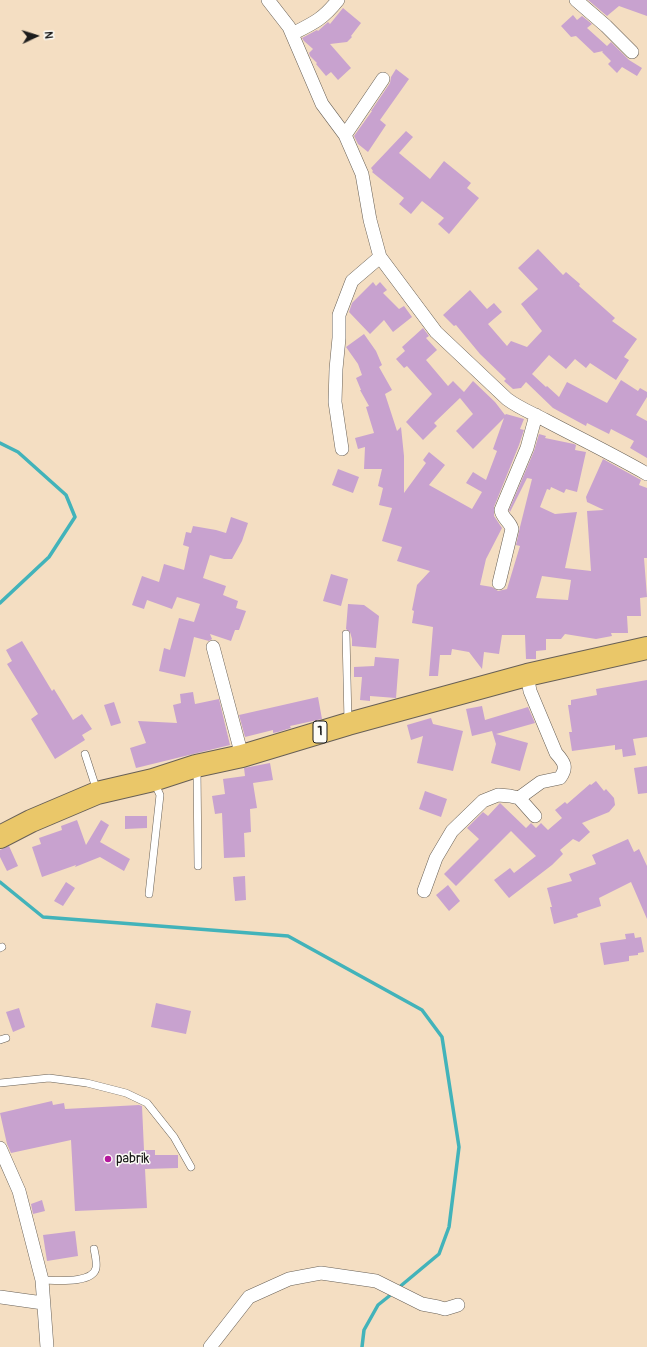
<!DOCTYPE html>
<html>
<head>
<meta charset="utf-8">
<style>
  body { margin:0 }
  #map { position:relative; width:647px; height:1347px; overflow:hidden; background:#f4dec2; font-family:Pangolin,sans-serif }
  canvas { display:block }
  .north { position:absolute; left:16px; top:16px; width:40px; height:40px; -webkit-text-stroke:3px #fdfcf7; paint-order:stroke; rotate:86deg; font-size:11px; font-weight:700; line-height:16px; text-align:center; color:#1c1c1c }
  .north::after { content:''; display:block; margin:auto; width:14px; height:18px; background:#1c1c1c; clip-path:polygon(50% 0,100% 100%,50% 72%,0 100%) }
</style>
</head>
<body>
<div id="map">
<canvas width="647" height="1347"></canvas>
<div class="north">N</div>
</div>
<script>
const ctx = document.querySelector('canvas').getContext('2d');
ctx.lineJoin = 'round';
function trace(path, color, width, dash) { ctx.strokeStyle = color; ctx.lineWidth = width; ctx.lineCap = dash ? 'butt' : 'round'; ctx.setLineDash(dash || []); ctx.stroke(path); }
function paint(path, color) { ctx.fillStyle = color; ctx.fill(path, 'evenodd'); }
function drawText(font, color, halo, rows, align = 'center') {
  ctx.font = font + ' Pangolin,sans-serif'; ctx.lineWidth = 3; ctx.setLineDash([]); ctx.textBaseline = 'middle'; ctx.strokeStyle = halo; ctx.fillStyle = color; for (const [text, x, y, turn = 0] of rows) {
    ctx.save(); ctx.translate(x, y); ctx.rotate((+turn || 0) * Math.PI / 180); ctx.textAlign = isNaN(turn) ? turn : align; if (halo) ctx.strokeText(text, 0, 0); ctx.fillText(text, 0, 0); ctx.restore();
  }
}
const stream = new Path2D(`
  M0,443L18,452L66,495L75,517L49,557L0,603
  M0,882L43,917L288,936L422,1010L442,1037L459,1147L449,1227L439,1254L397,1289
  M362,1347L364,1330L378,1305L393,1293`);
const building = new Path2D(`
  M588,0H647V16L619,6L607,16Z
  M343,8L361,23L351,36L352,37L347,42L330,44L351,68L338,80L331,72L326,76L316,64L317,63L310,56L309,53L313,49L304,41L302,38L317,30L318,31L328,22L330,24Z
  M573,15L577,20L582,16L592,24L587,28L607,46L611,42L629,60L642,68L637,76L622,67L617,73L608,64L611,61L602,52L603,51L594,53L576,36L571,37L561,26Z
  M396,69L409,79L380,120L386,125L368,152L358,144L354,136L372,111H371L390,83L391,77Z
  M406,131L413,137L399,153L430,179L444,161L471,183L467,188L479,198L449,234L438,224L444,218L422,201L411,214L399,204L404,198L372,172L373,171L371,168Z
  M538,249L563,275L566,272L580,284L579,286L615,318L612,321L637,339L624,357L629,360L616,380L590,363L586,368L575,359L566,369L549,355L532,374L546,387L547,386L559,397L567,382L607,403L621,380L638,391L640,388L647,392V397L636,415L647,421V458L630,448L634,441L611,429L609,434L587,423L586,426L553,408L526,382L521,388L513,389L504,381L506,379L480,354L456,325L454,326L443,315L470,290L487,309L494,303L502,312L488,324L507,346L511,341L527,347L542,331L521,304L538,289L518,268Z
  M373,282L376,286L380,282L387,290L383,293L399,309L404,306L412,317L393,332L384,320L370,334L349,312L352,303Z
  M423,328L429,336L426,338L437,350L426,360L448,386L453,381L464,392L473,381L495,402L505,415L506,414L524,419L520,429L524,430L519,445L494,507V516L502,528L486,559L480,585L492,587L498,591L507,589L520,546L516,545L520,527L532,479L527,478L510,512L509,510L534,451L539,434L546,436L545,438L574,444L576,445L575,450L586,452L577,492L566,489L564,493L551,487L550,490L547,489L540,507L555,514L577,512L565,568L591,571L587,511L604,510L587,502L586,497L603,459L641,480L639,485L647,488V558H644L647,597L640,598L641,616H627L628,633H611L612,636L596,639L565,634L561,639H546V650L536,651V659H526L525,635H502L499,654L484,652L482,669L469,652L452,649L451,655H440L438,676H429L433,627L412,623L414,611L412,610L417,585L430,571L397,561L402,547L382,541L392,508L379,505L383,488L378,486L382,469H364L365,447L358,449L355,438L374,433L366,407L369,406L360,390H361L356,378L362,375L358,364L346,347L364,334L376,351L382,365L379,367L392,390L385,394L397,431L401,427L404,456V493L426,463L423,460L429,452L445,465L429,485L472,509L482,492L466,483L473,472L486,480L497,451L493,449L504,418L473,449L456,431L473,414L460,398L434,423L437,426L423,440L406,422L432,394L407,366L404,368L396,359L405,351L402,347ZM542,576L571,580L568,600L536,598Z
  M338,469L359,477L353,493L332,485Z
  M231,517L248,523L242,541L232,559H224L210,555L203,578L226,586L223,595L238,601L236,608L246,611L239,630H235L231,641L210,634L212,639L209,641L194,637L185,677L159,671L164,648L170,650L179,618L194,622L200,604L177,597L172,609L147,600L144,609L132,605L142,576L159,582L164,564L184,570L189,547L183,545L186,532L191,533L193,526L216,530L226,533Z
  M331,574L348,579L341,606L323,601Z
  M348,604L364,605L379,616L376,648L352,646V639L350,632L346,629Z
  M22,641L52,691L54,689L73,720L82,714L92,729L82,735L85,740L55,759L31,719L38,714L7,664L12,661L6,650Z
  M375,657L399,659L396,698L370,696V701L360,700L362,677H354V667L374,666Z
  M647,680V737L633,739L636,755L623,757L622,749L615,750V745L572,751L569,732H572L568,705H571V700L597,695L596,689Z
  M193,692L195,704L219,699L230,745L136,768L130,748L146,743L138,721L177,723L173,705L181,703L180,694Z
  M318,697L322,719L290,726L291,728L278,732L273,733V730L245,737L239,715Z
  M114,702L121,723L111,726L104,705Z
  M482,706L485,720L528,707L535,723L496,734L528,743L520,771L491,763L496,744L492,731L472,736L466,709Z
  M431,718L433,724L463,731L453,771L417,763L423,736L411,740L407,725Z
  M270,763L273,780L253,783L257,808L250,809L251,832L244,833L245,857L224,858L222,813L215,814L212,796L225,794L223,779L245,776L244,768Z
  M647,766V793L638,794L634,768Z
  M596,781L604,791L606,789L614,798L615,805L609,812L582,823L590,832L579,842L573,839L560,850L563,854L552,865L509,898L494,880L510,868L514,873L536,856L511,831L456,886L444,874L479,839L467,828L483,812L488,816L500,803L526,828L531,823L536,828L541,823L548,830L562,818L555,810L565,802L567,804L590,784L591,785Z
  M425,791L447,799L441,817L419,809Z
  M125,816H147V828L125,829Z
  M77,820L86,845L101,820L109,825L100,842L130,859L124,871L100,857L75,867L76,865L42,877L32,847L41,844L39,838L62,830L61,826Z
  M628,839L634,852L639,849L647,866V919L631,882L599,898L601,906L577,914L578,917L554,924L550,907H552L547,888L572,881L569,874L596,864L592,855Z
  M9,846L18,866L7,871L0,857V850Z
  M245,876L246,900L235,901L233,877Z
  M66,882L75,888L63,906L54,901Z
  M448,885L460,901L449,911L436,895Z
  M634,933L635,938L641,937L644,952L638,953V955L629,956V961L604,965L600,943L626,939L625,934Z
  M156,1003L191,1011L186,1034L151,1027Z
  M19,1008L25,1027L13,1032L6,1012Z
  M52,1101L53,1105L64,1103L65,1109L139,1105L142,1106L144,1150H155V1155H178V1168L145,1169L147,1208L75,1211L71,1140L11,1153L7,1144L0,1113Z
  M42,1200L45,1211L33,1214L31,1204Z
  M75,1231L78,1256L47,1261L43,1235Z`);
const service = new Path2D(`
  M346,634L348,722
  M85,754L97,791
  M197,768L198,866
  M149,894L160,795L154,782
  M0,948L2,947
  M0,1040L6,1038
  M0,1083L49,1078L87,1083L126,1093L147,1103L174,1137L191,1167
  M42,1280C55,1280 93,1284 96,1268C97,1262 95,1254 94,1249`);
const minor = new Path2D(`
  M268,0L289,27L322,104L345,135L362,174L370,220L380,257L436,332L507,399C519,408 532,413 545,420C579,438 614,455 647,474
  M576,0L606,26L632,52
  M292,34C314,23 323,19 338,0
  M345,135L383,79
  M342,449L335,402L336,369L339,338V315L352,281L380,257
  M499,583L512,529C510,521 502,518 501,510L527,448L536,415
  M213,647L242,756
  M527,675L530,691L556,753C564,762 568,767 560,778L541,782L519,798L535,816
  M424,891L436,858L452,831L483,801L498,795L510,796L519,798
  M0,1148L19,1191L42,1280L47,1347
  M0,1297L43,1303
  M210,1347L249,1297L289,1279L321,1273L376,1281L422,1304L438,1307L445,1309L458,1305`);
const trunk = new Path2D(`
  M0,837L31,821L97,793L153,780L196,766L242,756L348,724L527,675L647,648`);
const markers = [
  [108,1159,4,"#b5179e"]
];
const shields = [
  [320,732,14]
];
const shieldNames = [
  ["1",320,732]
];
const poiNames = [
  ["pabrik",116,1159]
];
trace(stream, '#42b3ba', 3.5);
paint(building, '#c8a2cf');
trace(service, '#686056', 8);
trace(minor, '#686056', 14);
trace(trunk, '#686056', 24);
trace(service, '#fff', 7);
trace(minor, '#fff', 13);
trace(trunk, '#eac769', 22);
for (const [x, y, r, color] of markers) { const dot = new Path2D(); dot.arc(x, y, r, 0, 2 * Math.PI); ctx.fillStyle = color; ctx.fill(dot); trace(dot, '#fdfcf7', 1.5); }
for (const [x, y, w] of shields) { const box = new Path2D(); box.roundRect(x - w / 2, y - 11, w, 22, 3); ctx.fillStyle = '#fdfcf7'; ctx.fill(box); trace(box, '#1c1c1c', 1); }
drawText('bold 13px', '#1c1c1c', null, shieldNames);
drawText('14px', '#1c1c1c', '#fdfcf7', poiNames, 'left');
</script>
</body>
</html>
